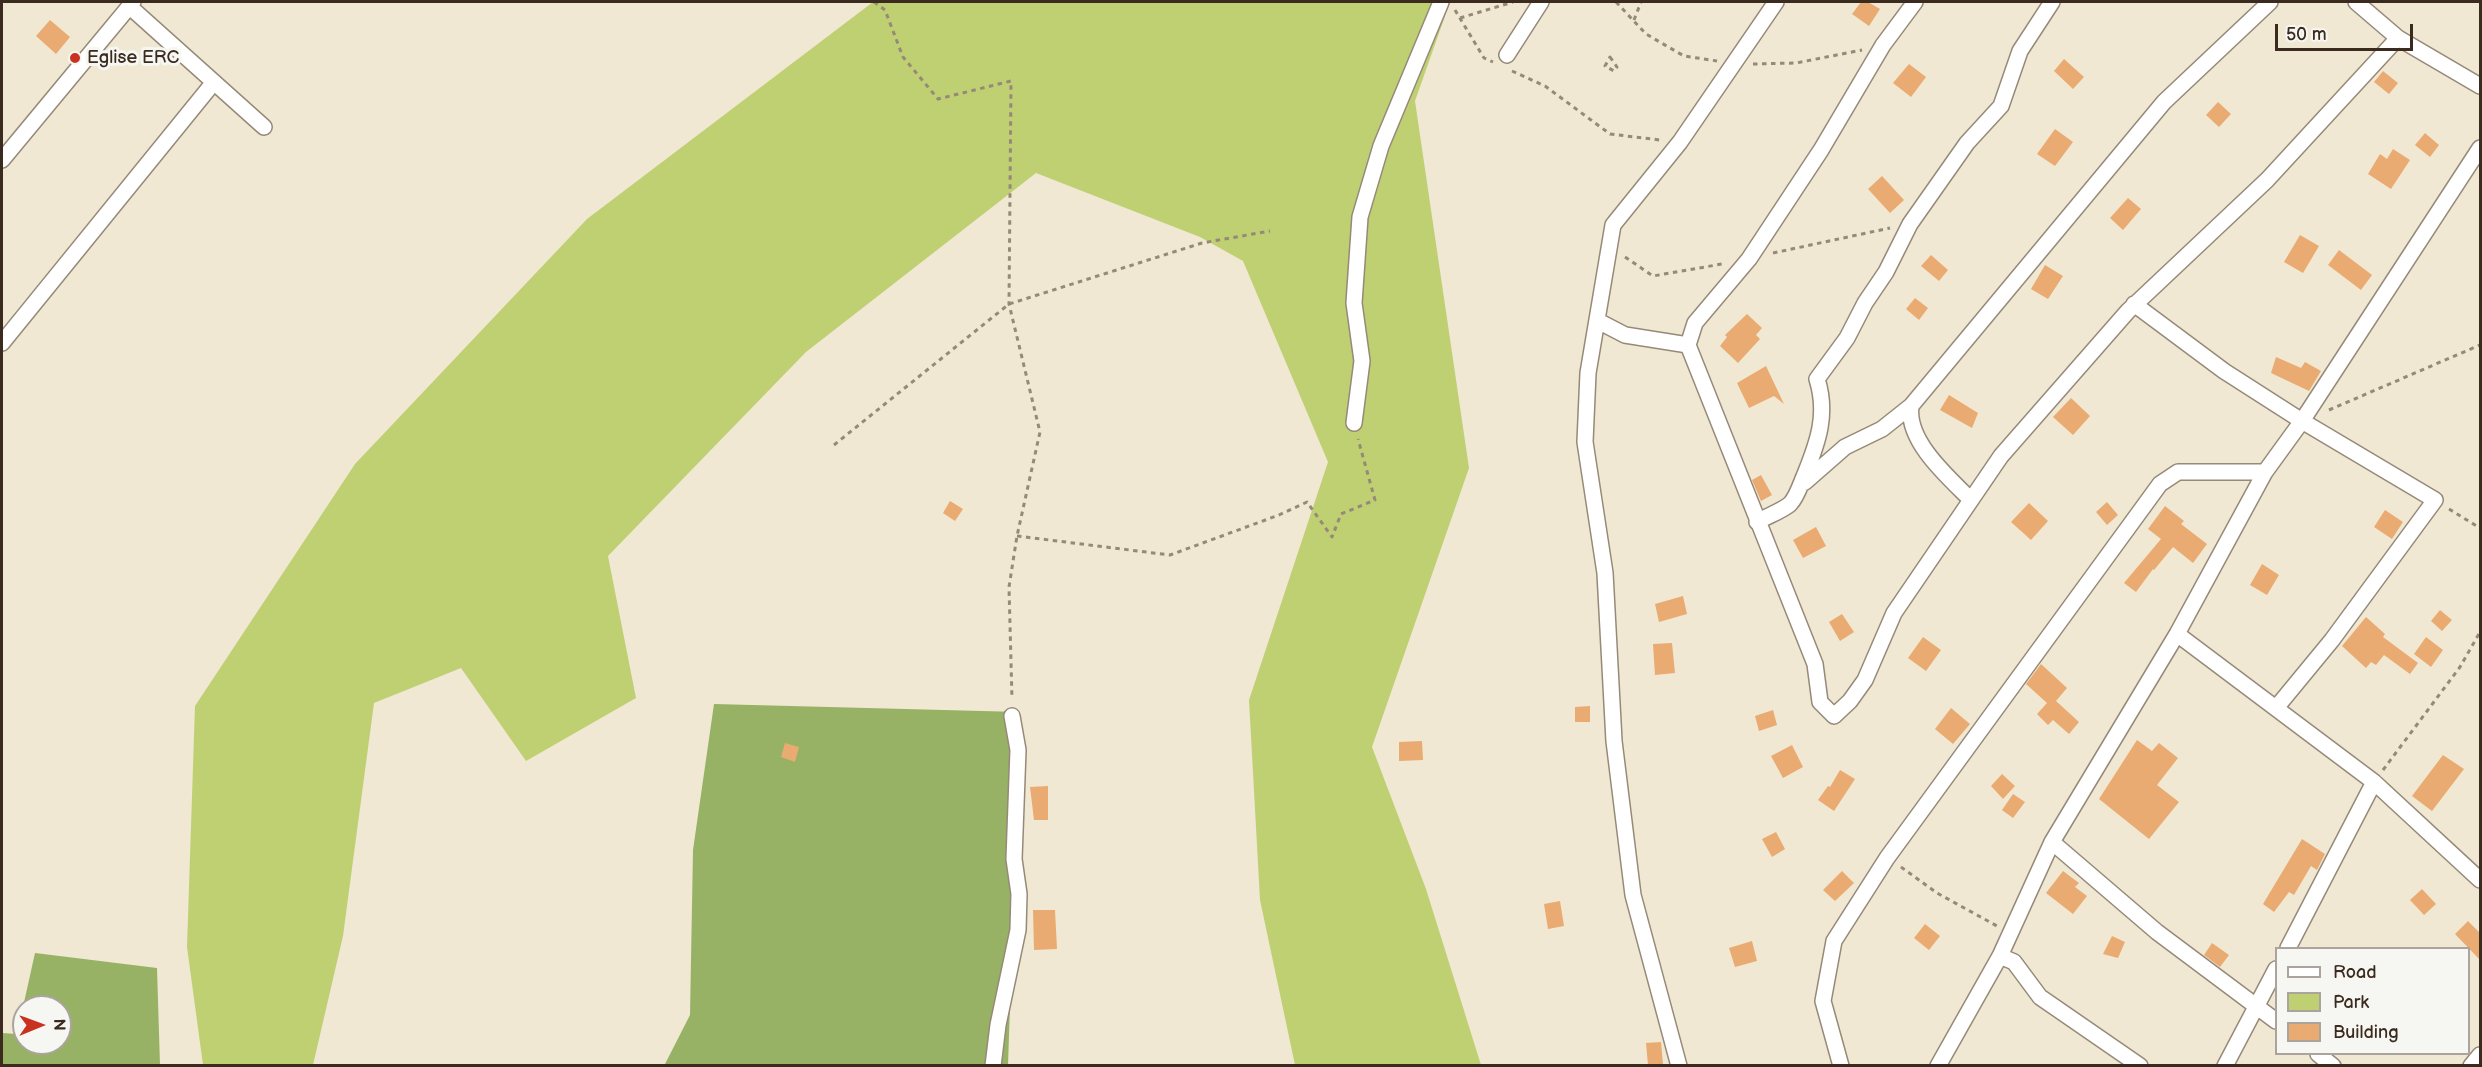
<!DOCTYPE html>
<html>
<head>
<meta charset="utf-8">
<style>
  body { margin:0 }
  #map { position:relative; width:2482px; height:1067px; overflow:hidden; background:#f0e8d2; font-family:"Balsamiq Sans",sans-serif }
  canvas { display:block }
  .frame { position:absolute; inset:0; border:3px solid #3b2a1e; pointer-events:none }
  .legend { position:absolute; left:2275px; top:947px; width:195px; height:108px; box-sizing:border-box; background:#f6f6f2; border:2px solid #aba49d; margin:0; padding:8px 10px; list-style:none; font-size:18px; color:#3b2a1e }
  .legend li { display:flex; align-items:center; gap:12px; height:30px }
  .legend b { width:30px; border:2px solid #aba49d }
  .north { position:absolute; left:12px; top:995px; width:60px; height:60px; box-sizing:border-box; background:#f6f6f2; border:2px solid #aba49d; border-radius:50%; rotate:89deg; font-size:16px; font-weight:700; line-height:24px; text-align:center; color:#3b2a1e }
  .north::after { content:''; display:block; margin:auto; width:21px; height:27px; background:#c8321e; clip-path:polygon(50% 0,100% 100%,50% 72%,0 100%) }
  .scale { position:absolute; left:2275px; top:24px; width:138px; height:27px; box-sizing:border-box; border:3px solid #3b2a1e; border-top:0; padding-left:8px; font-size:18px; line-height:21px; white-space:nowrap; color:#3b2a1e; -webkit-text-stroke:4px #f6f6f2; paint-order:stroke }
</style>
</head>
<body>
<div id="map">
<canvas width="2482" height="1067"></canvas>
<div class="frame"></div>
<ul class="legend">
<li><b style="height:8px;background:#fff"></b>Road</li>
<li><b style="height:16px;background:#bfd073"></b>Park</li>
<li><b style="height:16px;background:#e9ab71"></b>Building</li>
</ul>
<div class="north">N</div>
<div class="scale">50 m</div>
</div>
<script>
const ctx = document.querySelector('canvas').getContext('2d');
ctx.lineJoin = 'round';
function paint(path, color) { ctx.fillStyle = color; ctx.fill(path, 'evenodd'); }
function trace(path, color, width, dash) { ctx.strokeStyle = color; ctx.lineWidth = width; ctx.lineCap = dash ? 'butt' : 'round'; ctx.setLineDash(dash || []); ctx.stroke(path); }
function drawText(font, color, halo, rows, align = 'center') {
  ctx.font = font + ' "Balsamiq Sans",sans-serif'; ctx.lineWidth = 6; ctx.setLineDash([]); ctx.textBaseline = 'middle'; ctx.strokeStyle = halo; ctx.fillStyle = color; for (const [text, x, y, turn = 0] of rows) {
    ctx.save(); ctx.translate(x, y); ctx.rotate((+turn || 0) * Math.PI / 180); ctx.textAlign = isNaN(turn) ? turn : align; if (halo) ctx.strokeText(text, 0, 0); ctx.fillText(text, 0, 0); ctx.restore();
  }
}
const green = new Path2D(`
  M873,2H1450L1415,101L1469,468L1372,747L1426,889L1481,1065H1295L1260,900L1249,700L1328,462L1243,261L1200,237L1036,173L806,352L608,556L636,698L526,761L461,668L374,703L343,936L313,1065H203L187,947L195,706L355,464L587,219Z`);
const forest = new Path2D(`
  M714,704L1020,712L1008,1065L664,1066L690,1015L693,850Z
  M35,953L157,968L160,1065H2V1033L17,1034ZM24,1007H60V1043H24Z`);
const building = new Path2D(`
  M1861,2H1868L1880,9L1869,26L1852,14Z
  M50,20L70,37L56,54L36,36Z
  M2064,59L2084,77L2073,89L2054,71Z
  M1909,64L1926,77L1911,97L1893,83Z
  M2383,71L2398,83L2389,94L2374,82Z
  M2218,102L2231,114L2219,127L2206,115Z
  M2055,129L2073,142L2055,166L2037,154Z
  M2425,133L2439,145L2430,157L2415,145Z
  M2393,149L2410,160L2391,189L2368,174L2380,154L2387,159Z
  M1882,176L1904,200L1890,213L1868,189Z
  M2128,198L2141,209L2123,230L2110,218Z
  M2300,235L2319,246L2303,273L2284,262Z
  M2339,250L2372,275L2361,290L2328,265Z
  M1931,255L1948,270L1939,281L1921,266Z
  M2045,265L2063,276L2048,299L2031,289Z
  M1915,298L1928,308L1919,320L1906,309Z
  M1747,314L1762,328L1756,335L1760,339L1738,363L1720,346L1727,337L1725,335Z
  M2276,357L2301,368L2305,362L2321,371L2309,391L2271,373Z
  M1766,366L1784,404L1774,396L1749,408L1737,383Z
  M1949,395L1978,413L1972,428L1940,410Z
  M2071,398L2090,416L2073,435L2053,417Z
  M1761,475L1772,495L1761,501L1752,480Z
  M950,501L963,509L955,521L943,513Z
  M2107,502L2118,515L2107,525L2096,512Z
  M2029,503L2048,521L2031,540L2011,522Z
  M2165,506L2184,521L2181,524L2207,544L2193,563L2173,547L2154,570L2153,569L2136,592L2124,583L2161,539L2148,529Z
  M2385,510L2403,522L2392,539L2374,527Z
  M1816,527L1826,546L1803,558L1793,540Z
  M2262,564L2279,575L2267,595L2250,585Z
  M1683,596L1687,614L1659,622L1655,604Z
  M2440,610L2452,620L2442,631L2431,621Z
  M1842,614L1854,632L1840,641L1829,622Z
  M2366,617L2385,634L2383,637L2418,663L2410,674L2384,655L2376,665L2371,662L2366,668L2342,646Z
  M1923,637L1941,650L1926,671L1908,658Z
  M2426,637L2443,650L2431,667L2414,654Z
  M1672,643L1675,673L1655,675L1653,644Z
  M2041,664L2067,688L2056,701L2079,722L2069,734L2053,720L2048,725L2037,714L2047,703L2026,684Z
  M1590,706V722H1575V707Z
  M1951,708L1970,724L1953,744L1935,729Z
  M1773,710L1777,725L1759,731L1755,716Z
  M2137,740L2152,751L2159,743L2178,758L2157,785L2179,802L2149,839L2099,799Z
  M1422,741L1423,760L1399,761V742Z
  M785,743L799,747L795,762L781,757Z
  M1792,745L1803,767L1783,778L1771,756Z
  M2443,755L2464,769L2432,811L2412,796Z
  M1840,770L1855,779L1834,811L1818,800L1828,786L1830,787Z
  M2002,774L2015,786L2003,799L1991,786Z
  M1048,786V820H1034L1030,787Z
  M2013,794L2025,802L2013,818L2002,810Z
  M1776,832L1785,849L1772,857L1762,839Z
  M2302,839L2325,854L2317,870L2311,866L2294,895L2289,892L2274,912L2263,904Z
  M1842,871L1854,883L1835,901L1823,890Z
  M2063,871L2079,883L2075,887L2087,896L2073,914L2046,893Z
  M2422,889L2436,904L2424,915L2410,900Z
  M1560,901L1564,926L1548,929L1544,904Z
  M1033,910H1055L1057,949L1034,950Z
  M2468,921L2481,934V961L2455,934Z
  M1925,924L1940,936L1929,950L1914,938Z
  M2112,936L2125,942L2118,958L2103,954Z
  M1752,941L1757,961L1735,967L1729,948Z
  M2212,943L2229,955L2220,967L2204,955Z
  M1661,1042L1663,1065H1648L1646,1043Z`);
const path = new Path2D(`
  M874,2L885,10L903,57L938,99L1011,81L1009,304L1040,432L1017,536L1009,587L1012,699
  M1616,2L1646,34L1684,56L1717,61
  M1455,10L1484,58L1493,62
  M1460,18L1513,2
  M1634,20L1641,2
  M1610,57L1617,67L1614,71L1605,66Z
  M1753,64L1796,63L1862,50
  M1512,71L1545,86L1610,134L1660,140
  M1773,253L1890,228
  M1625,257L1653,276L1722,264
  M2329,410L2480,345
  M834,445L1009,304L1202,243L1270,231
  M2449,509L2480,528
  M1017,536L1170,555L1279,515L1307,502L1332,537L1341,514L1375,500L1358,439
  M2383,770L2460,667L2480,632
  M1901,867L1937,893L1997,926`);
const minor = new Path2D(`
  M1915,2L1883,45L1821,150L1749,259L1695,323L1688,345L1815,664L1820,702L1834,716L1850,701L1865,680L1894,613L2001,456L2128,311L2267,180L2398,38
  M2356,2L2398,38L2480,86
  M129,6L264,127
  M1507,55L1541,2
  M2,160L133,2
  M2134,304L2224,371L2302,421L2435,500L2332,640L2276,708
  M1598,321L1625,335L1688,345
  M2,343L214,82
  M1354,423L1362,361L1354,303L1360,217L1381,146L1441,2
  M1805,482L1845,447L1882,429L1911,406
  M1971,500C1948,477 1906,441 1911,406L2164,102L2270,2
  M1757,522C1767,516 1782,511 1790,504C1797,497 1801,483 1805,474C1818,442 1828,414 1817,379L1847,338L1865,303L1886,272L1910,224L1967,143L2001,106L2020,51L2052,2
  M2177,634L2374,782L2480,880
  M2052,842L2157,932L2276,1021
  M2288,948L2374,782
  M2000,956L2014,962L2040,997L2140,1066
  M2318,1054L2333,1066
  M993,1066L998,1025L1018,930L1019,894L1014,859L1018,750L1012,716
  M1679,1066L1633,895L1614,741L1605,573L1585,442L1588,373L1613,225L1680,142L1776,2
  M1841,1066L1823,1001L1834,941L1887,858L2160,484L2178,472H2265
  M1938,1066L2000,956L2052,842L2177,634L2265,472L2302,421L2480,148
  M2225,1066L2276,969
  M2471,1066L2480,1055`);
const markers = [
  [75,58,6,"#c8321e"]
];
const poiNames = [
  ["Eglise ERC",87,58]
];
paint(green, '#bfd073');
paint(forest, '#97b265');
paint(building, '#e9ab71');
trace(minor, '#968978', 18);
trace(path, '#968978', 3, [4.5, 4.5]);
trace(minor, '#fff', 15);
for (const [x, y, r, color] of markers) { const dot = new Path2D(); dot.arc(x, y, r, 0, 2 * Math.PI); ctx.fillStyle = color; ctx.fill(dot); trace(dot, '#f6f6f2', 2); }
drawText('18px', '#3b2a1e', '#f6f6f2', poiNames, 'left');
</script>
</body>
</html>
